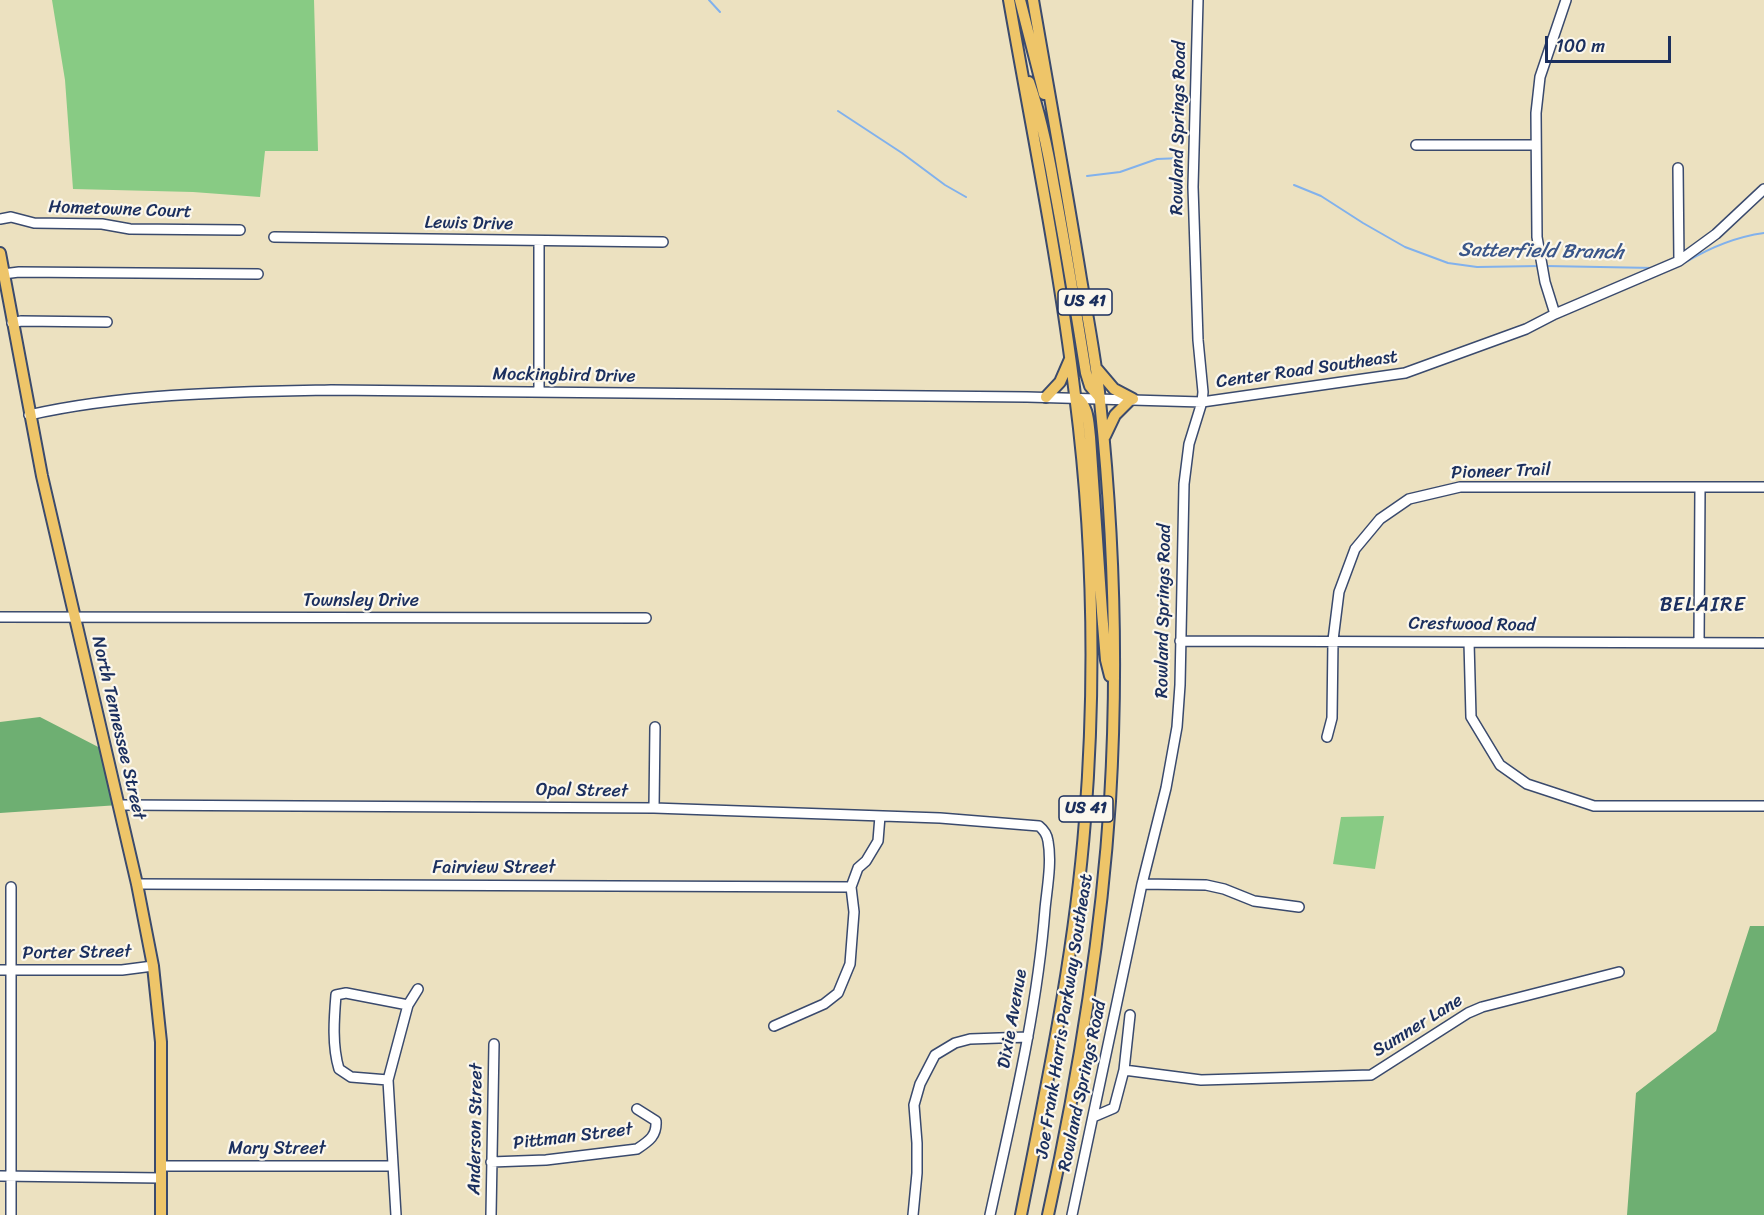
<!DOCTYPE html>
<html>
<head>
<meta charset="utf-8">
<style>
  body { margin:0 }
  #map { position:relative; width:1764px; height:1215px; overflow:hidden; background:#ece1c0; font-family:Sriracha,sans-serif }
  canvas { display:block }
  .scale { position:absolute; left:1545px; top:36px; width:126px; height:27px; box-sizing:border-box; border:3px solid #1b2f5e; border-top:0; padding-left:8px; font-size:18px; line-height:21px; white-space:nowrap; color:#1b2f5e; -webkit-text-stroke:4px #fbf7ec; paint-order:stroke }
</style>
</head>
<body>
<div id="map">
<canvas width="1764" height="1215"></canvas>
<div class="scale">100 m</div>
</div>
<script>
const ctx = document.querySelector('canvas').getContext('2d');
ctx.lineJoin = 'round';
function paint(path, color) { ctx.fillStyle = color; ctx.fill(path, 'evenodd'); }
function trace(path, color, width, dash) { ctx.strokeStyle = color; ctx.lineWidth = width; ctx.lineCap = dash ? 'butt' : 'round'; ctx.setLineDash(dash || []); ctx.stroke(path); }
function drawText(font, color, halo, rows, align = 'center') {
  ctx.font = font + ' Sriracha,sans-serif'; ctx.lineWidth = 4.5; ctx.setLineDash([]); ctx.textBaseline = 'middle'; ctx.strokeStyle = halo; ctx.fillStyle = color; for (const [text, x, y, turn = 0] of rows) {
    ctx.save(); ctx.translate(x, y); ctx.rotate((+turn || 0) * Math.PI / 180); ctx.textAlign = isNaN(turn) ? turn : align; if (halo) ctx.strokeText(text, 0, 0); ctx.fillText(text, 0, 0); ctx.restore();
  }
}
const green = new Path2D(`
  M52,0H314L318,151H265L260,197L193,192L73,189L65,80Z
  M1384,816L1375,869L1333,864L1341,817Z`);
const forest = new Path2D(`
  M40,717L106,751L119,805L0,813V722Z
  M1750,926H1764V1215H1627L1636,1093L1716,1031Z`);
const stream = new Path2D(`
  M709,0L720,12
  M838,111L902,153L945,185L966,197
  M1087,176L1120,172L1157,159L1182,158
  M1294,185L1321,196L1363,223L1405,247L1448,263L1477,267L1540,266
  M1686,262C1711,247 1735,237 1764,233
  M1546,266L1654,268`);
const minor = new Path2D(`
  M1416,145H1536
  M1678,168L1679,261
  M0,219L11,217L34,223L102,224L130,229L240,230
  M274,237L663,242
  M539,242V392
  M3,274L19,272L258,274
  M1555,314L1545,282L1537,237L1536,113L1540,77L1566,0
  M12,323L21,321L107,322
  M29,415C126,393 232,392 331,390L1027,397L1202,402L1405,373L1526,329L1555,314L1679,261L1716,234L1764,189
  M0,617L646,618
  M1180,641L1764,643
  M1469,642L1471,717L1500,765L1527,784L1594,806H1764
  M1699,643L1700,488
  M1327,737L1332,718L1333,640L1339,592L1355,549L1380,519L1409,499L1460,487H1764
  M119,805L654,808L940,818L1039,826C1044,830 1047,834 1048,841C1052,863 1047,888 1045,909C1037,1013 1012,1114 990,1215
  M654,808L655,727
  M137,884L851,887
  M1142,884L1206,885L1224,889L1254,901L1299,907
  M0,970H122L153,966
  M774,1026L824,1004L838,993L850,964L854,912L851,887L858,868L866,861L878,841L880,816
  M1124,1070L1130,1015
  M388,1080L351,1077L339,1069C332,1046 334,1019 336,995L346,993L408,1005
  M1093,1117L1114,1108L1124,1070L1201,1080L1371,1075L1468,1013L1482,1007L1619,972
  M491,1162L546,1160L637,1149C649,1141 657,1136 656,1121L637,1109
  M161,1166H393
  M0,1176L161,1178
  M11,1215V887
  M396,1215L388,1080L408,1005L418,989
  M491,1215L494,1044
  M913,1215L917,1173V1143L914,1105L920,1084L935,1055L955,1043L970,1039L1028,1037
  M1072,1215L1142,884L1166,788L1177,727L1180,685L1184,484L1189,444L1202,402L1203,392L1198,340L1193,187L1198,0`);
const major = new Path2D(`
  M1009,0C1032,131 1059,263 1075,395C1093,535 1096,679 1085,820C1075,953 1047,1084 1021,1215
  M1020,0L1044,94
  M1033,0C1049,93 1066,186 1081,279C1088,320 1096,360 1100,401C1114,534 1118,668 1110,801C1101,940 1078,1079 1048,1215
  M1029,82C1041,116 1048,151 1054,186C1066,248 1076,311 1086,373L1090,386L1100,398
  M0,253L42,476L137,884L153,966L161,1042V1215
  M1097,369L1114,389L1133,399
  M1046,397L1060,382L1070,359
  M1076,397C1089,407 1088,421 1090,437L1102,612L1106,660L1110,676
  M1105,436L1115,415L1131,399`);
const shields = [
  [1085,302,54],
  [1086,809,54]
];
const shieldNames = [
  ["US 41",1085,302],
  ["US 41",1086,809]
];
const streetNames = [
  ["Rowland Springs Road",1179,128,-89],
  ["Hometowne Court",120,210,2],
  ["Lewis Drive",469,224,1],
  ["Center Road Southeast",1307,370,-8],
  ["Mockingbird Drive",564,376,1],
  ["Pioneer Trail",1501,472,-2],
  ["Townsley Drive",361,601],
  ["Rowland Springs Road",1164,611,-89],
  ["Crestwood Road",1472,625,1],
  ["North Tennessee Street",118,728,77],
  ["Opal Street",582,791,1],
  ["Fairview Street",494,868],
  ["Porter Street",77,953,-1],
  ["Joe Frank Harris Parkway Southeast",1065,1016,-81],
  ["Dixie Avenue",1013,1019,-80],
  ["Sumner Lane",1418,1026,-32],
  ["Rowland Springs Road",1083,1086,-78],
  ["Anderson Street",476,1129,-89],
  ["Pittman Street",573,1137,-7],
  ["Mary Street",277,1149]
];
const waterNames = [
  ["Satterfield Branch",1541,252,1]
];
const neighbourhoodNames = [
  ["BELAIRE",1703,606]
];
paint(green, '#88cb84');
paint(forest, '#6eaf72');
trace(stream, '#81b1ec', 2);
trace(minor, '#3a4a6d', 12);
trace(major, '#3a4a6d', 14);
trace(minor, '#fff', 9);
trace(major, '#eec569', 10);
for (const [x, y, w] of shields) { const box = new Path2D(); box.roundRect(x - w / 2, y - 13, w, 26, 4.5); ctx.fillStyle = '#fbf7ec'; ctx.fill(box); trace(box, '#1b2f5e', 1.5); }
drawText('bold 16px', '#1b2f5e', null, shieldNames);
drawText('18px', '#1b2f5e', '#fbf7ec', streetNames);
drawText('italic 20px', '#3a5689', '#fbf7ec', waterNames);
ctx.letterSpacing = '1.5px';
drawText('20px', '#1b2f5e', '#fbf7ec', neighbourhoodNames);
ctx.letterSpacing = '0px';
</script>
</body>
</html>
